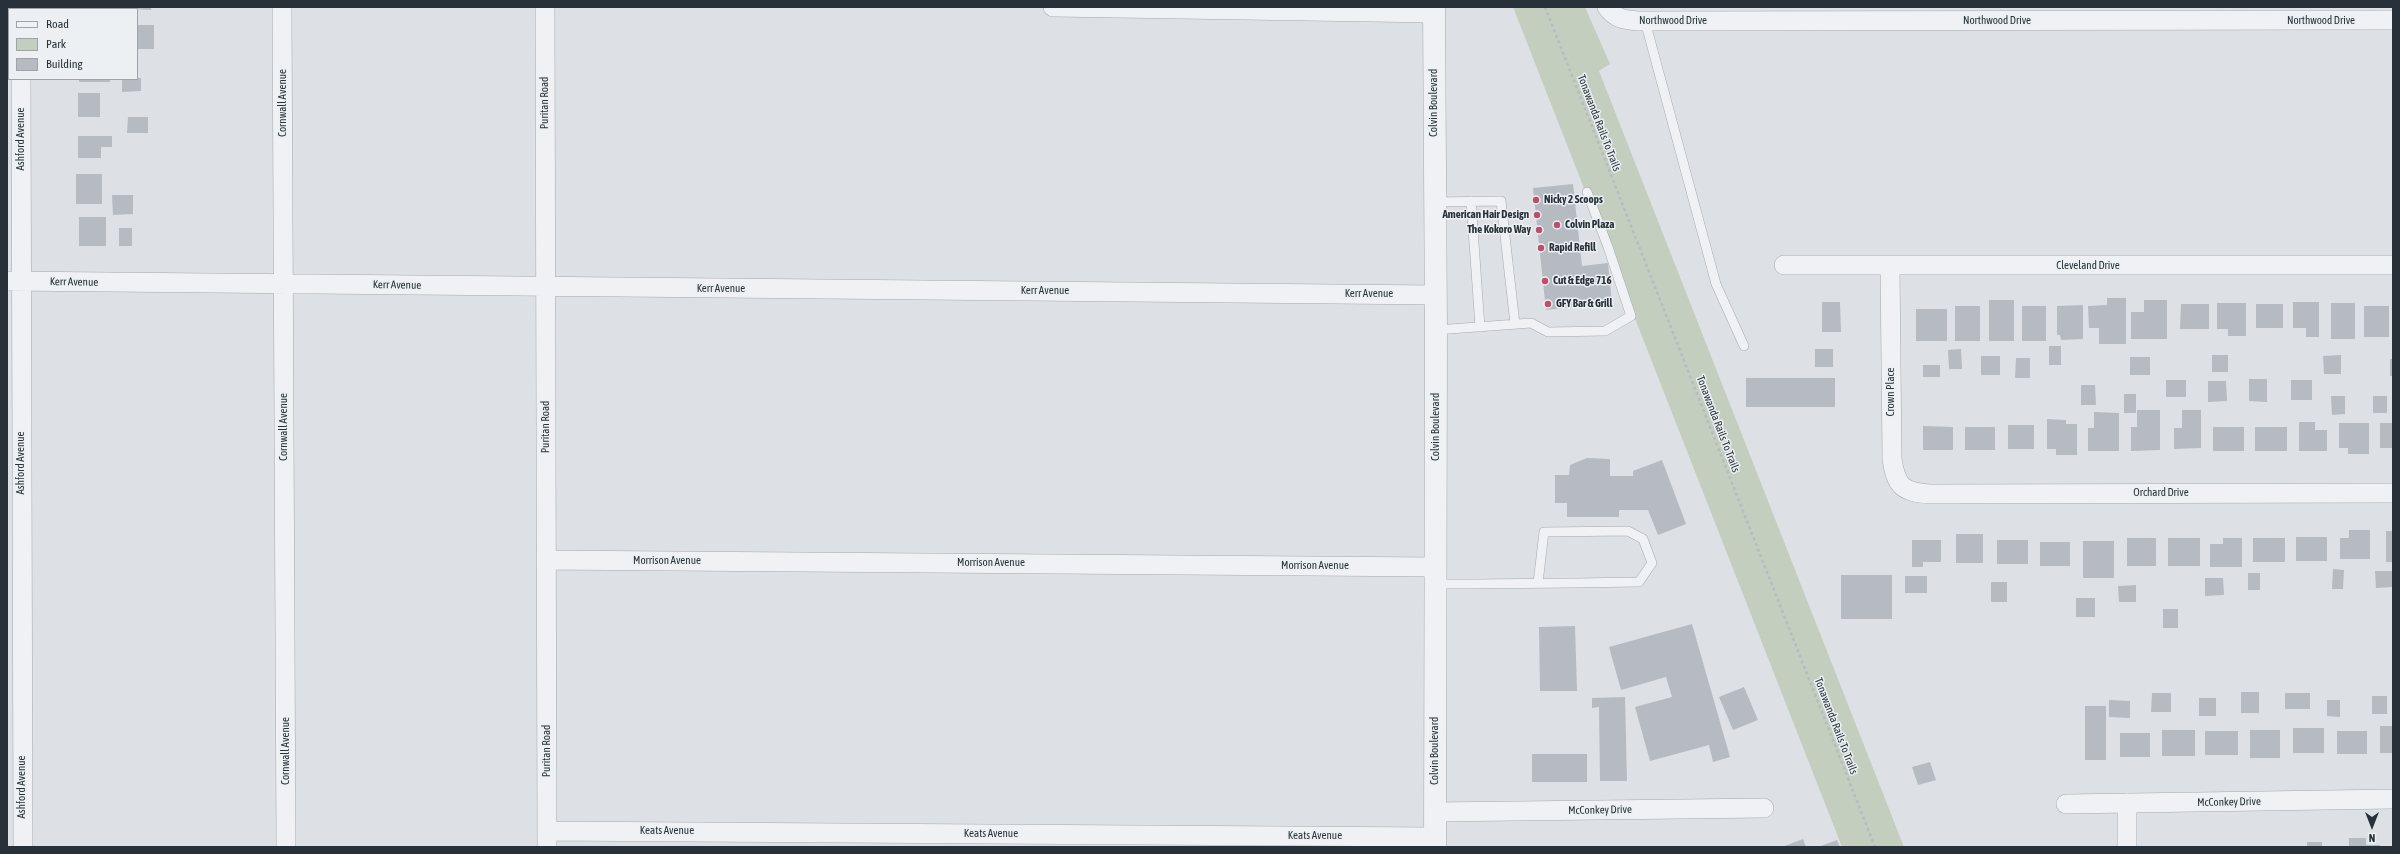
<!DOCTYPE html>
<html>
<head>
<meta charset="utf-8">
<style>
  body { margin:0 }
  #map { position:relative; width:2400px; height:854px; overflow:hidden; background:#dde1e5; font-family:"Asap Condensed",sans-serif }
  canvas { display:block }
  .frame { position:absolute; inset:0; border:8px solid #283139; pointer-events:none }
  .legend { position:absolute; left:8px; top:8px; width:130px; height:72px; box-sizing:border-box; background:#ecf0f3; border:1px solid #9ea4a9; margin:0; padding:5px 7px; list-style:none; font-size:12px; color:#283139 }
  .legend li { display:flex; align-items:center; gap:8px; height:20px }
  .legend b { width:20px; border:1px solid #9ea4a9 }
  .north { position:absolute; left:2352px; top:806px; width:40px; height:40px; -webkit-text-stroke:3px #ecf0f3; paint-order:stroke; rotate:180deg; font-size:11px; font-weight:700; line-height:16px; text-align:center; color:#283139 }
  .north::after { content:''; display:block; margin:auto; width:14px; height:18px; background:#283139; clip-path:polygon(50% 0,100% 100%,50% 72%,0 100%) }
</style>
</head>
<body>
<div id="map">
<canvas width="2400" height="854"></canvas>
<div class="frame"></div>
<ul class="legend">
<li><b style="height:5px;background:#eff1f4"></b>Road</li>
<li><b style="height:11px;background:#c4cebf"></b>Park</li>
<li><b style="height:11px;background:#b5bbc1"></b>Building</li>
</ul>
<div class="north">N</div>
</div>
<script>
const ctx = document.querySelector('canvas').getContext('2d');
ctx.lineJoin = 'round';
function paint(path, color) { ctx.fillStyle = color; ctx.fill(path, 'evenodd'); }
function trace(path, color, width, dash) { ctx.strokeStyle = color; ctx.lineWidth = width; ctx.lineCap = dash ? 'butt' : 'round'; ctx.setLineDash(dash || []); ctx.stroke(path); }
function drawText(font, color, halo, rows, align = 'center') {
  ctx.font = font + ' "Asap Condensed",sans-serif'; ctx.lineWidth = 3; ctx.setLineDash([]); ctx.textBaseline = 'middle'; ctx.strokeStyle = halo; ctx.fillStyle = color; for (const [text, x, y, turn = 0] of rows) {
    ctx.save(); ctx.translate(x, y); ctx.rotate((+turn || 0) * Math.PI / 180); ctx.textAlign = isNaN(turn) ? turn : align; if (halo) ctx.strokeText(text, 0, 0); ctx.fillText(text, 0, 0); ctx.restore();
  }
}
const green = new Path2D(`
  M1513,7H1585L1610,64L1599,71L1904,847H1842Z`);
const building = new Path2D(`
  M132,7H151V10L132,9Z
  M137,25H154V49H137Z
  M137,78H141V91L122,92V79Z
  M79,79H110V82H79Z
  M78,93H100V117H78Z
  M128,117H148V133H127Z
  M78,136H112V147H101V158H78Z
  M76,174H102V204H76Z
  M1573,184L1582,266L1608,263L1612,303L1546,310L1533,188Z
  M112,195H133V214L113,215Z
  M79,217H106V246H79Z
  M119,228H132V246H119Z
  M2107,298H2126V344H2099V328H2089L2088,306L2107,305Z
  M1989,300H2014V341H1989Z
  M2144,300H2167V339H2131V312H2144Z
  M1822,302H1840L1841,332H1822Z
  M2293,302H2319V337H2306V328H2293Z
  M2217,303H2246V336H2228V329H2217Z
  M2331,303H2355V339H2331Z
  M2181,304H2209V329H2180Z
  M2256,304H2283V328H2256Z
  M2083,305V339L2061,340L2060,335H2057V306Z
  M1955,306H1980V341H1955Z
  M2022,306H2046V341H2022Z
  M2364,306H2389V337H2364Z
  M1916,309H1947V341H1916Z
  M2049,346H2061V365H2049Z
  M1815,349H1833V367H1815Z
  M1961,349L1962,369H1949L1948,350Z
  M2212,355H2228V372H2212Z
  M2341,355V374H2324L2323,356Z
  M1981,356H2000V375H1981Z
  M2130,357H2150V375H2130Z
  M2016,358H2030V378H2015Z
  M2390,359H2393V376H2390Z
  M1923,365H1940V377H1923Z
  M1746,378H1835V407H1746Z
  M2249,379H2267V402L2249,401Z
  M2166,380H2186V397H2166Z
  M2291,380H2312V400H2291Z
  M2208,381H2226L2227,401L2208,402Z
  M2081,385H2095L2096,405H2081Z
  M2124,394H2136V413H2124Z
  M2331,396H2345V414L2332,415Z
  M2373,396H2387V413H2373Z
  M2137,410H2160V450L2131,451V427H2137Z
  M2182,410H2201V448L2174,449V428H2182Z
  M2094,412L2119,413V451H2088V428H2094Z
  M2047,419L2066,420V424H2077V455H2056V449H2047Z
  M2299,422H2315V430H2327V451H2299Z
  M2339,423H2369V454H2348V448H2339Z
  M2380,423H2393V448H2380Z
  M2008,425H2034V449H2008Z
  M1923,426L1953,427V450H1923Z
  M1965,427H1995V450H1965Z
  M2213,427H2244V451H2213Z
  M2255,427H2287V451H2255Z
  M1587,458L1610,459V476H1633V471L1662,460L1686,524L1658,535L1648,510H1619V517H1567V503H1555V475H1569L1570,465Z
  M2349,530H2370V559H2340V538H2349Z
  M2386,531H2393V562H2386Z
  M1956,534H1983V563H1956Z
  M2296,537H2327V561H2296Z
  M2127,538H2156V566H2127Z
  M2168,538H2200V566H2168Z
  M2223,538H2242V567H2210V544H2223Z
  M2253,538H2285V562H2253Z
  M1912,540H1941V562H1923V567H1912Z
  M1997,540H2028V564H1997Z
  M2083,541H2114V578H2083Z
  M2040,542H2070V566H2040Z
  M2333,569L2344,570L2343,589H2332Z
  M2375,571H2393V587L2376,588Z
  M2248,573H2260V590H2248Z
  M1841,575H1892V619H1841Z
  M1905,576H1927V593H1905Z
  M2205,578H2223L2224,595L2205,596Z
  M1991,582H2007V602H1991Z
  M2136,585V602H2119L2118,586Z
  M2076,598H2095V617H2076Z
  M2163,609H2178V628H2163Z
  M1692,624L1730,757L1713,762L1709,745L1650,761L1635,707L1672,697L1666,677L1621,690L1609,647Z
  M1575,626L1577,691H1540L1539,627Z
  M1744,687L1758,720L1733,730L1719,697Z
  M2241,692H2259V713H2241Z
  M2152,693H2171V712H2151Z
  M2285,693H2310V709H2285Z
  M2372,696H2387V714H2372Z
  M1625,697L1627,781H1600L1599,707L1592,708V698Z
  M2199,698H2216V716H2199Z
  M2109,700L2130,701V718L2109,717Z
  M2327,700H2340V717L2327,716Z
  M2085,706H2106V760H2085Z
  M2380,726H2393V753H2380Z
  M2293,728H2324V753H2293Z
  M2162,730H2195V756H2162Z
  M2250,730H2280V758H2250Z
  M2205,731H2238V755H2205Z
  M2337,731H2367V754H2337Z
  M2120,733H2150V757H2120Z
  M1532,754H1587V782H1532Z
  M1930,762L1936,780L1918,785L1912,767Z
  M2349,838H2366V845H2380V847H2349Z
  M1803,839L1806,847H1782Z
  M1837,840L1840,847H1818Z
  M2307,842H2322V847H2307Z`);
const path = new Path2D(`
  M1545,7L1875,847`);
const service = new Path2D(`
  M1645,21L1716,284L1744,346
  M1471,201L1480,327
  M1435,202L1501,201L1515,324
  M1436,330L1531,323L1548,332L1605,331L1631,316L1608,247L1587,192
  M1436,584C1504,584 1572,583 1639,582L1652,563L1643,539L1628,531L1544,532L1538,583`);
const minor = new Path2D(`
  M21,7V9
  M282,7L286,847
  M545,7L547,847
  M1053,7L1434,13
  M1607,7C1615,19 1625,20 1638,21L2393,20
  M21,79L23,847
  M1784,265H2393
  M1890,266L1892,459C1896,486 1902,492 1930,494L2393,493
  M7,281L1436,295
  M546,560L1436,567
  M2127,803V847
  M2066,804L2393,799
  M1435,812L1764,808
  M547,831L1435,837`);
const tertiary = new Path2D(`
  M1434,7L1436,330L1435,847`);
const markers = [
  [1536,200,4,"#bc4f6e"],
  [1537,215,4,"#bc4f6e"],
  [1557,225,4,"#bc4f6e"],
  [1539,230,4,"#bc4f6e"],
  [1541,248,4,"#bc4f6e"],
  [1545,281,4,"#bc4f6e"],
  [1548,304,4,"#bc4f6e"]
];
const streetNames = [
  ["Northwood Drive",1673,21],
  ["Northwood Drive",1997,21],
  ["Northwood Drive",2321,21],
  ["Cornwall Avenue",283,103,-90],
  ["Puritan Road",545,103,-90],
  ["Colvin Boulevard",1434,103,-90],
  ["Tonawanda Rails To Trails",1599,123,69],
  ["Ashford Avenue",21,139,-90],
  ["Cleveland Drive",2088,266],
  ["Kerr Avenue",74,282,1],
  ["Kerr Avenue",397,285,1],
  ["Kerr Avenue",721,289],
  ["Kerr Avenue",1045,291],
  ["Kerr Avenue",1369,294],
  ["Crown Place",1891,392,-90],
  ["Tonawanda Rails To Trails",1718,424,69],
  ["Cornwall Avenue",284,427,-90],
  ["Puritan Road",546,427,-90],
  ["Colvin Boulevard",1436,427,-90],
  ["Ashford Avenue",21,463,-90],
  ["Orchard Drive",2161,493],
  ["Morrison Avenue",667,561],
  ["Morrison Avenue",991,563],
  ["Morrison Avenue",1315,566],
  ["Tonawanda Rails To Trails",1836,726,69],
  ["Cornwall Avenue",286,751,-90],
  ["Puritan Road",547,751,-90],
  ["Colvin Boulevard",1435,751,-90],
  ["Ashford Avenue",22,787,-90],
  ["McConkey Drive",2229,802,-1],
  ["McConkey Drive",1600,810,-1],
  ["Keats Avenue",667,831],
  ["Keats Avenue",991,834],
  ["Keats Avenue",1315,836]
];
const poiNames = [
  ["Nicky 2 Scoops",1544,200],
  ["American Hair Design",1529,215,"right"],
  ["Colvin Plaza",1565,225],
  ["The Kokoro Way",1531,230,"right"],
  ["Rapid Refill",1549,248],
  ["Cut & Edge 716",1553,281],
  ["GFY Bar & Grill",1556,304]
];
paint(green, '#c4cebf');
paint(building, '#b5bbc1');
trace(service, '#a3a9ae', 10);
trace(minor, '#a3a9ae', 20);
trace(tertiary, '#a3a9ae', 23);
trace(path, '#b7bbc0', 2.5, [3, 3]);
trace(service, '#eff1f4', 9);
trace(minor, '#eff1f4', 19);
trace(tertiary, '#eff1f4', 22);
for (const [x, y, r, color] of markers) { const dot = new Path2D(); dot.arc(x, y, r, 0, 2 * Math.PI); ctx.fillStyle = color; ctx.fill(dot); trace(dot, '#ecf0f3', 1.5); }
drawText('11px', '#283139', '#ecf0f3', streetNames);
drawText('bold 11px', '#283139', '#ecf0f3', poiNames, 'left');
</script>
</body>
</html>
